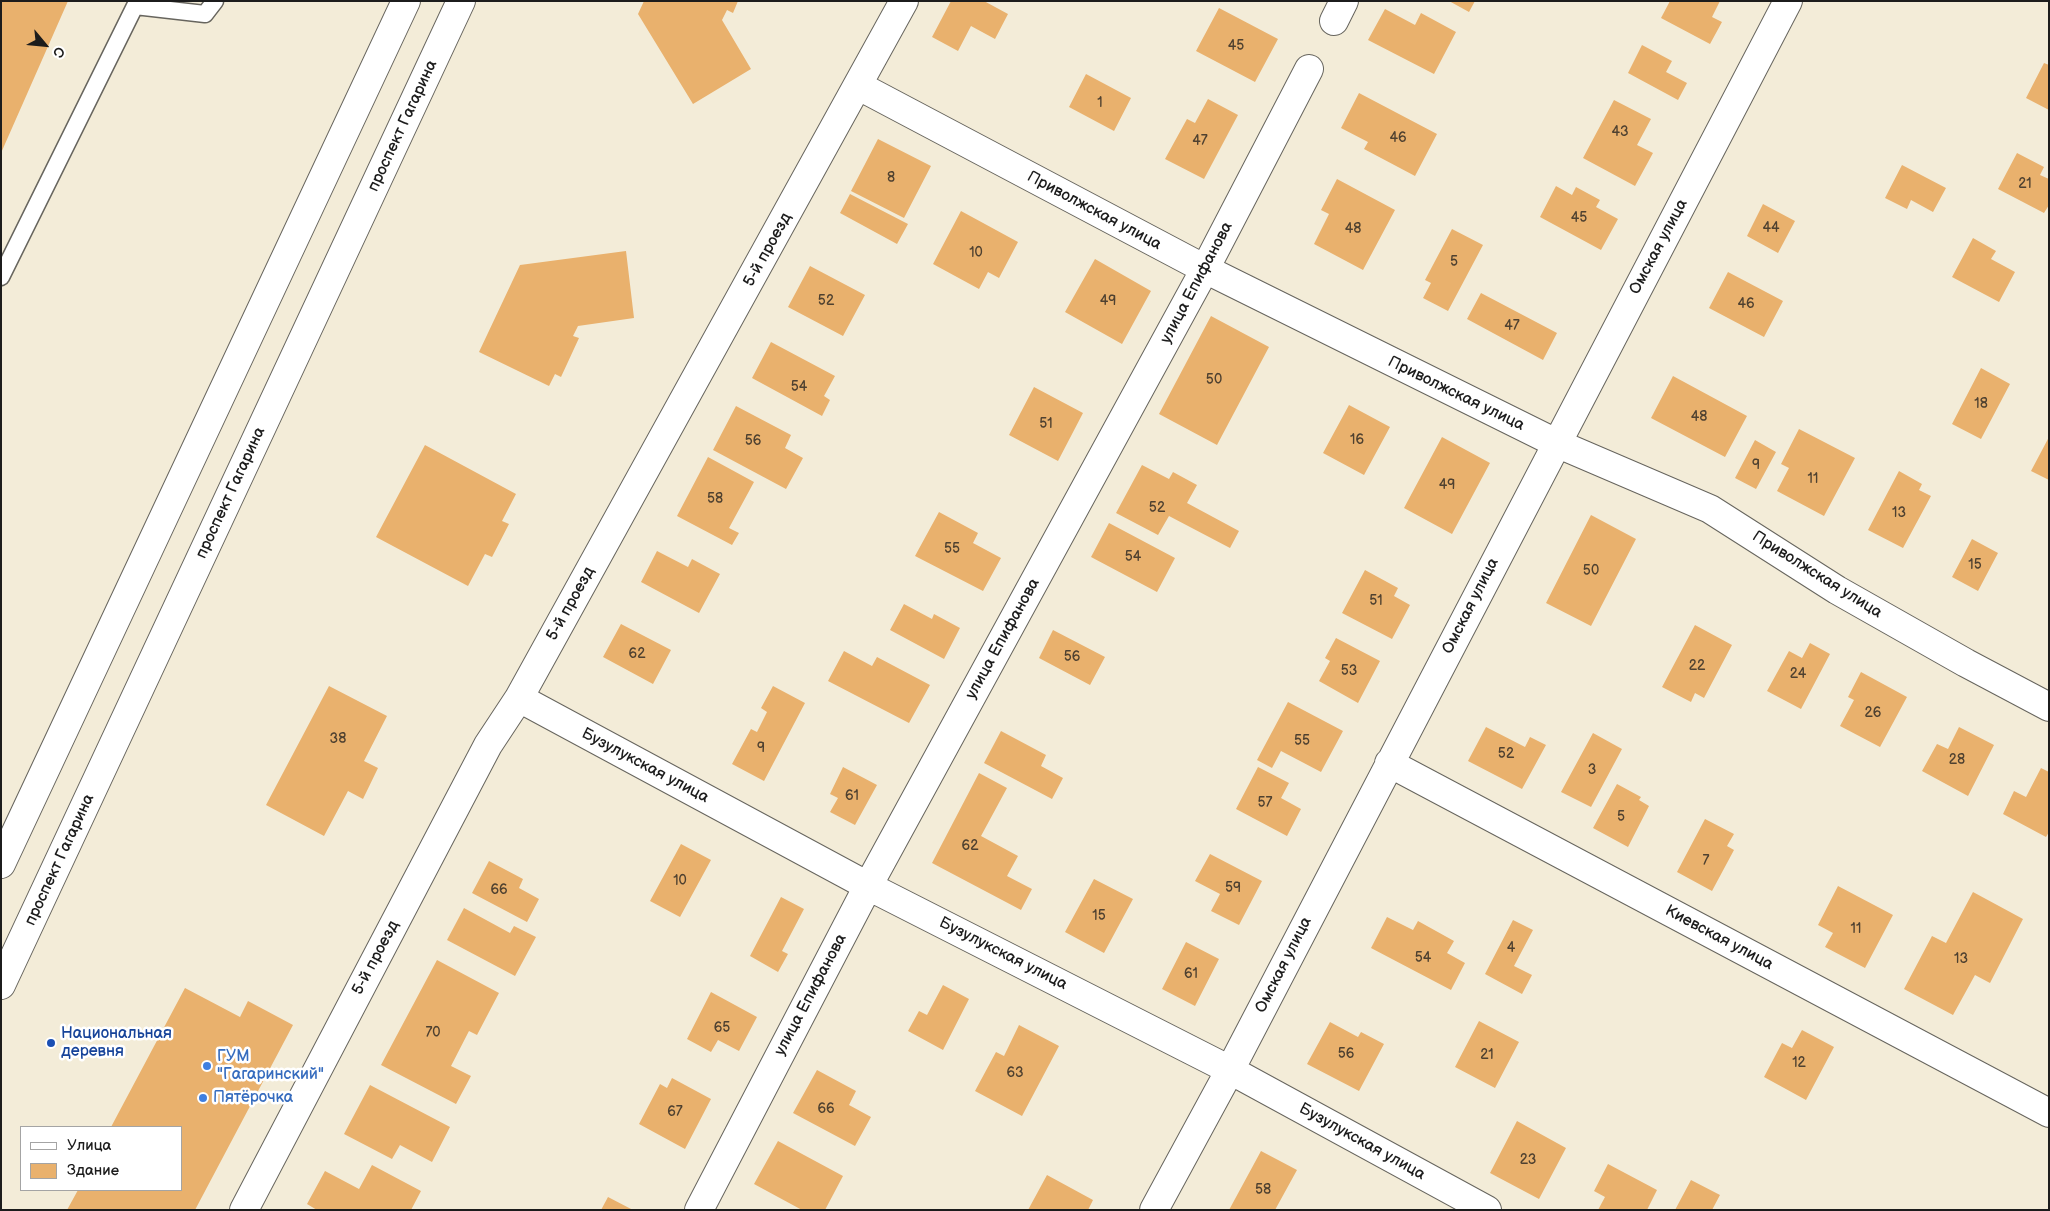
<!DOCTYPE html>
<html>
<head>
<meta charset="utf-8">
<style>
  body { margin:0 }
  #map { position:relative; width:2050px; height:1211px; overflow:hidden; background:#f3ecd8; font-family:"Balsamiq Sans",sans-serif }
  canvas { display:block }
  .frame { position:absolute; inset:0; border:2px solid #1c1c1c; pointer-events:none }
  .legend { position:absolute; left:20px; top:1126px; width:162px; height:65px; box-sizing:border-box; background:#fff; border:1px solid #a4a4a4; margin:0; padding:6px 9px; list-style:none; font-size:15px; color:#1c1c1c }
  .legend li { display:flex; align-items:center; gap:10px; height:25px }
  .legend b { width:25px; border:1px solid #a4a4a4 }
  .north { position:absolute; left:20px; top:20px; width:50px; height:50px; -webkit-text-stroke:4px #fff; paint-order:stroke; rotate:118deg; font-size:14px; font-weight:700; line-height:20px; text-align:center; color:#1c1c1c }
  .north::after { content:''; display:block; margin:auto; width:18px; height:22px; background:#1c1c1c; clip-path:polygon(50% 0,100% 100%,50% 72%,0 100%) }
</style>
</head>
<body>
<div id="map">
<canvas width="2050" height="1211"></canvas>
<div class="frame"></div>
<ul class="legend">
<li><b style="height:6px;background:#fff"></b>Улица</li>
<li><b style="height:14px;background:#e9b16d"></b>Здание</li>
</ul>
<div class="north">С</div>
</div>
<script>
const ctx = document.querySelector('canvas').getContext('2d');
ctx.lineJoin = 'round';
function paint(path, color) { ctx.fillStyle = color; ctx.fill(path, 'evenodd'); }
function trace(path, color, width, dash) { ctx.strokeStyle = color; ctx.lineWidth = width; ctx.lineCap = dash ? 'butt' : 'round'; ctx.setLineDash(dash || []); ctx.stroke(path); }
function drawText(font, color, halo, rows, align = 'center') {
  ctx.font = font + ' "Balsamiq Sans",sans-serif'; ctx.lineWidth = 5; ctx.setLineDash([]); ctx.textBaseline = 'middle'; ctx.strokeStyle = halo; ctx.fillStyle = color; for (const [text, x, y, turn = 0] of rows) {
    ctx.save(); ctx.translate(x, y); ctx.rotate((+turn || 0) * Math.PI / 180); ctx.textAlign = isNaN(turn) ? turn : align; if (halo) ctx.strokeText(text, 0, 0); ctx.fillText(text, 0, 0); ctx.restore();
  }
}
const building = new Path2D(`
  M1,1H68L1,153L2,22Z
  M644,1H738L733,13L727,10L722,20L751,69L693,104L638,14Z
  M951,1H984L1008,14L995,39L971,26L958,51L932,37Z
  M1449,1H1475L1469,12Z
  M1670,1H1720L1712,17L1722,22L1710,44L1661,18Z
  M1219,8L1278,39L1255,82L1196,51Z
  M1385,9L1415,25L1421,13L1456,32L1434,74L1368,40Z
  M1642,45L1672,61L1666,72L1687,83L1678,100L1628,73Z
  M2044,63L2049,65V110L2026,98Z
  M1086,74L1131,98L1114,131L1069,107Z
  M1359,93L1437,134L1415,176L1364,149L1368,142L1341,128Z
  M1208,99L1238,115L1204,179L1165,159L1187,119L1195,123Z
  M1614,100L1651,119L1637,145L1653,153L1635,186L1583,158Z
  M878,139L931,166L904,218L851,191Z
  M2017,153L2044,167L2040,175L2049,179V205L2044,213L1998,189Z
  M1902,165L1946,188L1933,212L1911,200L1907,209L1885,198Z
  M1337,179L1395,210L1363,270L1314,244L1329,214L1321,210Z
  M1556,186L1572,195L1576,187L1600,200L1596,207L1618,219L1601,250L1540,217Z
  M850,194L908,224L897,244L840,213Z
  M1763,204L1795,221L1778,253L1747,236Z
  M961,211L1018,242L999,278L988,272L979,289L933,264Z
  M1452,229L1483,245L1448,311L1423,298L1431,283L1425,280Z
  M1973,238L1996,251L1991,259L2015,272L1999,302L1952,277Z
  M626,251L634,318L578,326L573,336L579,338L561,377L555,374L549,386L479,352L520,265Z
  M1095,259L1151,291L1122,344L1065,312Z
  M810,266L865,295L843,336L788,307Z
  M1728,272L1783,301L1764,337L1709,308Z
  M1481,293L1557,333L1543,360L1467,319Z
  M1211,316L1269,347L1217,445L1159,414Z
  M771,342L835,376L824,396L830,400L822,416L752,378Z
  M1981,368L2010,384L1981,439L1952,424Z
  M1673,376L1747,416L1725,457L1651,418Z
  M1034,387L1083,413L1058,461L1009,435Z
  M1349,405L1390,427L1364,475L1323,453Z
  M736,406L791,435L785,448L803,458L786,489L713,450Z
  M1799,429L1855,458L1824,516L1777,491L1789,468L1781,464Z
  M1442,437L1490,463L1452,534L1404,508Z
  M2049,437V480L2031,471Z
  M1755,440L1776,452L1756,489L1735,478Z
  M425,445L516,494L502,521L509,524L492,557L485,554L468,586L376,537Z
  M708,457L754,482L729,528L739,533L732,545L677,516Z
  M1142,465L1169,479L1173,472L1197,485L1187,503L1239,531L1230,548L1169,516L1158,535L1116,513Z
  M1899,471L1922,484L1919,490L1931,496L1903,548L1868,530Z
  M939,512L978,533L973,543L1001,558L983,591L915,556Z
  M1591,515L1636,539L1591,626L1546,603Z
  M1109,523L1175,558L1157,592L1091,557Z
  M1972,539L1998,553L1978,591L1952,577Z
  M657,551L688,567L692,559L720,574L699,613L641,582Z
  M1365,570L1398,588L1394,596L1410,605L1392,639L1342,613Z
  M904,604L932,619L934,614L960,628L944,659L890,630Z
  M621,624L671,650L653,684L603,657Z
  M1695,625L1732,645L1704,698L1695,693L1691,702L1662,687Z
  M1053,630L1105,657L1090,685L1039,658Z
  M1336,638L1380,661L1358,703L1319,681L1330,661L1325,658Z
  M1810,643L1830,654L1801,709L1767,691L1789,651L1802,658Z
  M844,651L872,666L877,657L930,685L909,723L828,681Z
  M1861,672L1907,697L1880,747L1840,726L1854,700L1848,697Z
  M329,686L387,716L364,761L378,768L363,799L348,791L324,836L266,805Z
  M773,686L805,703L764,781L732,764L751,729L757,732L767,712L761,708Z
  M1288,702L1343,731L1321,772L1281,751L1272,768L1257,760Z
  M1486,727L1525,747L1530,737L1546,745L1522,789L1468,761Z
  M1959,727L1994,745L1968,796L1922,771L1937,744L1948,749Z
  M1001,731L1046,755L1041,766L1063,778L1052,799L984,763Z
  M1593,733L1622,749L1591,807L1561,792Z
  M843,767L877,785L855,825L830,812L838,798L830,794Z
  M1258,767L1289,783L1281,798L1301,809L1287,836L1236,809Z
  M2041,768L2049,772V832L2046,837L2003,814L2014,791L2026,797Z
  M979,773L1007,788L981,836L1018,856L1007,876L1032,889L1021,910L932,863Z
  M1617,784L1641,797L1639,800L1649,806L1628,847L1593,828Z
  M1705,819L1734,834L1727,846L1734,850L1712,891L1677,872Z
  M681,844L711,860L680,917L650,901Z
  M1210,854L1262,881L1239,925L1211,911L1220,894L1195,881Z
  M489,861L523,879L519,888L539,899L527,922L472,893Z
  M1094,879L1133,899L1104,953L1065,932Z
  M1838,886L1893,915L1865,968L1825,947L1833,933L1818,925Z
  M1973,892L2023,919L1990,983L1975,975L1953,1015L1904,989L1932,936L1946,943Z
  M781,897L804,909L782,951L788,954L778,972L750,956Z
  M464,908L510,933L514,926L536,937L515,976L447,940Z
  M1387,917L1413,930L1418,921L1454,941L1447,953L1465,963L1451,990L1371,948Z
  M1513,920L1533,930L1514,966L1532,975L1522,994L1485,974Z
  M1186,942L1219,959L1195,1006L1162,989Z
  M437,960L499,993L477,1035L469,1031L451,1066L471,1076L456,1104L381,1065Z
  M943,985L969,999L943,1050L908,1031L919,1011L927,1015Z
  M185,988L240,1017L248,1001L293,1025L195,1210H67L78,1190H181V1127H111Z
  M711,992L757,1017L739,1051L718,1040L711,1052L687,1039Z
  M1479,1021L1519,1042L1495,1088L1455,1067Z
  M1330,1022L1358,1037L1361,1032L1384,1044L1359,1091L1307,1064Z
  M1019,1025L1059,1046L1022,1116L975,1091L996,1052L1004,1056Z
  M1802,1030L1834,1047L1806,1100L1764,1077L1782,1043L1792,1048Z
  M817,1070L856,1091L849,1105L871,1117L855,1146L793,1113Z
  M672,1078L711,1099L685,1149L639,1124L660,1084L667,1088Z
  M370,1085L450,1127L432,1162L400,1145L392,1159L344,1134Z
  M1517,1121L1566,1148L1539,1199L1490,1173Z
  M778,1141L843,1176L825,1210H802L754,1184Z
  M1261,1151L1297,1170L1275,1210H1229Z
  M1608,1164L1657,1190L1647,1210H1598L1605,1197L1594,1191Z
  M372,1165L421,1191L411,1210H317L307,1204L325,1171L359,1189Z
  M1047,1175L1093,1200L1088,1210H1028Z
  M1691,1180L1720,1195L1712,1210H1675Z
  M608,1197L633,1210H601Z`);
const lane = new Path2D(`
  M1,277L135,6L205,14L215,1`);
const street = new Path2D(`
  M1334,21L1344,1
  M859,86L1205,269L1556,443L1710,509L1837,590L1966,663L2049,707
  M519,698L868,886L1230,1070L1487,1210
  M1389,763L2049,1113
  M244,1210L488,745L519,698L904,1
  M699,1210L868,886L1205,269L1309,69
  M1154,1210L1230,1070L1788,1`);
const primary = new Path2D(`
  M1,864L406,1
  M1,985L461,1`);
const markers = [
  [51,1043,5,"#1a4fb4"],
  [207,1066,5,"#3f7fe0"],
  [203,1098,5,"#3f7fe0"]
];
const numberNames = [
  ["45",1236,46],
  ["1",1100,103],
  ["43",1620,132],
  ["46",1398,138],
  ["47",1200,141],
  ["8",891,178],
  ["21",2025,184],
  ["45",1579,218],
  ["44",1771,228],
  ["48",1353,229],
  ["10",976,253],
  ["5",1454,262],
  ["52",826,301],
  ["49",1108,301],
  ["46",1746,304],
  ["47",1512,326],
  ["50",1214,380],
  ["54",799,387],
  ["18",1981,404],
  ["48",1699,417],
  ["51",1046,424],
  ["16",1357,440],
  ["56",753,441],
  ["9",1756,465],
  ["11",1813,479],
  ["49",1447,485],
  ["58",715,499],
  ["52",1157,508],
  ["13",1899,513],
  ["55",952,549],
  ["54",1133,557],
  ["15",1975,565],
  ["50",1591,571],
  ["51",1376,601],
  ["62",637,654],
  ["56",1072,657],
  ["22",1697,666],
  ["53",1349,671],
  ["24",1798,674],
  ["26",1873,713],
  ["38",338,739],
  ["55",1302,741],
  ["9",761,748],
  ["52",1506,754],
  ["28",1957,760],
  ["3",1592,770],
  ["61",852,796],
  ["57",1265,803],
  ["5",1621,817],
  ["62",970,846],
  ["7",1706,861],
  ["10",680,881],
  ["59",1233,888],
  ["66",499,890],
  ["15",1099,916],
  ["11",1856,929],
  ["4",1511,948],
  ["54",1423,958],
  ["13",1961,959],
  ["61",1191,974],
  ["65",722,1028],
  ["70",433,1033],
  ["56",1346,1054],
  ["21",1487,1055],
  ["12",1799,1063],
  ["63",1015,1073],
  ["66",826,1109],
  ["67",675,1112],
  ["23",1528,1160],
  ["58",1263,1190]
];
const streetNames = [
  ["проспект Гагарина",403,126,-65],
  ["Приволжская улица",1094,211,28],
  ["Омская улица",1659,247,-62],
  ["5-й проезд",768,250,-61],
  ["улица Епифанова",1197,283,-62],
  ["Приволжская улица",1456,394,26],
  ["проспект Гагарина",231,493,-65],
  ["Приволжская улица",1817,575,32],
  ["5-й проезд",571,604,-61],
  ["Омская улица",1471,606,-63],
  ["улица Епифанова",1003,639,-61],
  ["Бузулукская улица",645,766,28],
  ["проспект Гагарина",60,860,-65],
  ["Киевская улица",1719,938,28],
  ["Бузулукская улица",1003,954,27],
  ["5-й проезд",376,958,-62],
  ["Омская улица",1284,965,-63],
  ["улица Епифанова",811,995,-62],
  ["Бузулукская улица",1362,1142,29]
];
const transitNames = [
  ["Национальная",61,1034],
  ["деревня",61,1052]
];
const shopNames = [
  ["ГУМ",217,1057],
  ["\"Гагаринский\"",217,1075],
  ["Пятёрочка",213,1098]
];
paint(building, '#e9b16d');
trace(lane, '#67655e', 19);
trace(street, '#67655e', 30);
trace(primary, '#67655e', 30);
trace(lane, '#fff', 16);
trace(street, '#fff', 28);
trace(primary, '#fff', 28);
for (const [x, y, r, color] of markers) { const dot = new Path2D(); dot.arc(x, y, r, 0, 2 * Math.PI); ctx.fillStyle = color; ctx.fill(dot); trace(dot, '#fff', 2); }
drawText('14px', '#4f4130', null, numberNames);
drawText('16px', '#1c1c1c', '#fff', streetNames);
drawText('16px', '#164399', '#fff', transitNames, 'left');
drawText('16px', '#366cbe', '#fff', shopNames, 'left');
</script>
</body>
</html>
